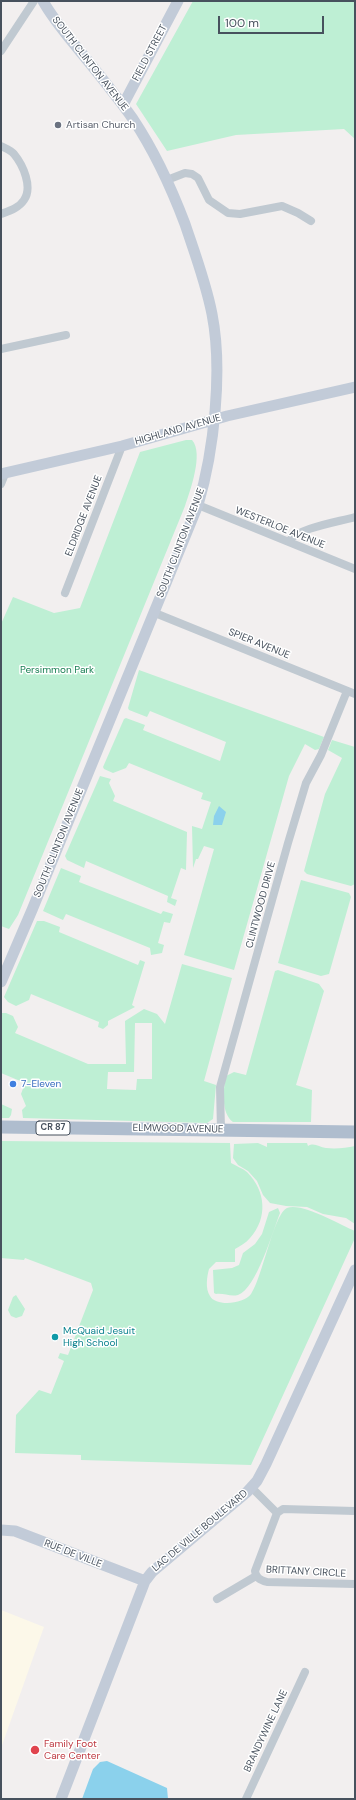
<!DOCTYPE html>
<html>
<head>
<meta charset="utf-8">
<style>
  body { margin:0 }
  #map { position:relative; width:356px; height:1800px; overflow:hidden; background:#f2efef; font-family:"DM Sans",sans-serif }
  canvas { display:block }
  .frame { position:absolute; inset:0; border:2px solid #47515d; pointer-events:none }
  .scale { position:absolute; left:218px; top:16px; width:106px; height:18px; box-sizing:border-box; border:2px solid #47515d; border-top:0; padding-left:5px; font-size:12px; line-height:14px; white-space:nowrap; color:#47515d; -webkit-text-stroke:3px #fff; paint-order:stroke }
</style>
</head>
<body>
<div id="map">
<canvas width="356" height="1800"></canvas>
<div class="frame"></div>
<div class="scale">100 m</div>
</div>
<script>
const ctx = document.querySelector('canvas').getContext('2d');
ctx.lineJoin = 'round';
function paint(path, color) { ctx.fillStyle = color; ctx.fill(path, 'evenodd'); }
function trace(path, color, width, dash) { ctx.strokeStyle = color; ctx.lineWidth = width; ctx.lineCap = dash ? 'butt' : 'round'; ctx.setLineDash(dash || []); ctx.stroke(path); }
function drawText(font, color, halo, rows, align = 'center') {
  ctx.font = font + ' "DM Sans",sans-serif'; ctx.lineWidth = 3; ctx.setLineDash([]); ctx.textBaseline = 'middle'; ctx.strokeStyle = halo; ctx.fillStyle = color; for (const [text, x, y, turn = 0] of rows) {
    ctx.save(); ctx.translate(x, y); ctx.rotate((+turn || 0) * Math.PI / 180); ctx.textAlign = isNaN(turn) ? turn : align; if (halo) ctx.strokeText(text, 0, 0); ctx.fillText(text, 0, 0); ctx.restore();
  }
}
const commercial = new Path2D(`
  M1,1610L44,1627L1,1748Z`);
const green = new Path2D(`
  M193,1H355V139L344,129L236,135L167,151L136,104Z
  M186,440H192C204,453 190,491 185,506L18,915L9,929L1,926V624L13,597L54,613L80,608L140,452Z
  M139,670L324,737L319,749L315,750L305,744L289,776L234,970L184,955L214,849L204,846L198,859H196L193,868L192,826L202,829L211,802L201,799L203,793L129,763L126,768L113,773L104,769L103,767L124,719L126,718L145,725L143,730L220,761L226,742L150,711L147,717L129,710L128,708Z
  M332,740L355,747V884L351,886L307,874L304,871L325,794L342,758L328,750Z
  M100,776L111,779L109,783L115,796L113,801L187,832L186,870L181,868L171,898L177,900L175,906L167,902L168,896L86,861L84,868L67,860L65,856Z
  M61,868L81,876L79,882L161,914L163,911L173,914L170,923L164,922L158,943L164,945L162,953L151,955L150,948L66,914L63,920L43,911Z
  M301,880L349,893L351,897L329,974L321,976L278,963Z
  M37,921H44L60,927L59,932L138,965L140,960L145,962L132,1005L135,1007L108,1021V1025L103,1029L98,1027L99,1022L31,994L29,1000L16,1006L8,1002L4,997Z
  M182,964L232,978L204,1081L216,1085L213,1119L207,1123L23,1118L22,1110L26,1106L21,1094L25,1083L1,1073V1013H6L13,1016L18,1027L15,1033L88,1064H126L125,1021L144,1009L157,1014L165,1024ZM135,1023H152V1079H137L136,1090L107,1089L108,1072H134Z
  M278,970L319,984L324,991L296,1085L312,1090L311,1122H233C221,1113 223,1090 226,1076L234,1072L246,1075L275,971Z
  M1,1104L12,1109L11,1115L9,1118H1Z
  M1,1141L230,1143L231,1163C236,1166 242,1168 247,1172C266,1191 268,1218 250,1238C246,1243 240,1246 235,1249V1262H216L209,1269C207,1276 205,1289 210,1296C216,1307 244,1304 251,1294C262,1279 274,1213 287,1208C302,1202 340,1225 355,1231V1238L251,1465L81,1460V1455L15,1453L16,1415L39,1390L51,1394L64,1361L58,1358L60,1353L68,1355L93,1290L91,1283L25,1258L24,1260L1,1258Z
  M258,1143L267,1147V1143H307L308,1146C314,1142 319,1147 326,1148C336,1149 346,1148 355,1146V1224L346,1218L323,1214L307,1207L286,1206L270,1203L263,1195L257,1181L248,1171L238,1165L233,1158L234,1144Z
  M278,1208L280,1213C273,1231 256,1289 238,1295C230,1297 224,1293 216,1294L214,1293L213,1270L232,1268L239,1265L243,1253L255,1244L262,1234L269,1212Z
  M16,1295L25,1309L22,1316L16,1318L11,1316L8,1310L13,1297Z`);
const water = new Path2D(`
  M219,806L226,812L222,825H213L214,816Z
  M107,1761L167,1788L168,1799H82L93,1769L100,1762Z`);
const street = new Path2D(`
  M1,51L34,1
  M1,146C5,148 11,150 14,154C23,165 33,187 24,200C19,208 9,211 1,214
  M167,180L185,173L192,174L198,178L209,200L228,213L240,214L282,206L298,213L311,221
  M1,349L66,335
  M1,484L5,474
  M198,505L355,569
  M289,541C298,528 338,522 355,517
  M65,593L122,446
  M155,613L355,694
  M221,1130L220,1087L288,843L306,783L321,755L347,691
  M251,1487L277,1513
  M355,1511L283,1509L277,1513L255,1571C256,1578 260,1580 267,1582L355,1584
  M217,1599L256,1576
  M246,1799L305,1672`);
const secondary = new Path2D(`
  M123,105L178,1
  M1,474L122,446L227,416L355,387
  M1,982L32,910L198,505C214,451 223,370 212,314C206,283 195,254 185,224C171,187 155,152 133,119C116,95 97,72 79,50C66,34 53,19 43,1
  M1,1530L15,1531L145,1581
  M61,1799L145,1581L152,1572L247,1492L257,1481L266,1464L355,1270`);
const primary = new Path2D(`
  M1,1127L355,1132`);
const markers = [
  [58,125,4,"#6b7280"],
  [13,1084,4,"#3f7fe0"],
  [55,1337,4,"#0f9aa8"],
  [35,1750,5,"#e0444e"]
];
const shields = [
  [53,1128,34]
];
const shieldNames = [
  ["CR 87",53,1128]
];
const streetNames = [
  ["FIELD STREET",150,53,-62],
  ["SOUTH CLINTON AVENUE",90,64,52],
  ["HIGHLAND AVENUE",178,430,-16],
  ["ELDRIDGE AVENUE",84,516,-69],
  ["WESTERLOE AVENUE",280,528,22],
  ["SOUTH CLINTON AVENUE",181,543,-69],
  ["SPIER AVENUE",259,644,22],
  ["SOUTH CLINTON AVENUE",59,843,-68],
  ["CLINTWOOD DRIVE",261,905,-75],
  ["ELMWOOD AVENUE",178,1129,1],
  ["LAC DE VILLE BOULEVARD",200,1531,-40],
  ["RUE DE VILLE",73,1554,21],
  ["BRITTANY CIRCLE",306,1572,3],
  ["BRANDYWINE LANE",266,1731,-65]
];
const worshipNames = [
  ["Artisan Church",66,125]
];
const parkNames = [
  ["Persimmon Park",57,670]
];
const shopNames = [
  ["7-Eleven",21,1084]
];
const cultureNames = [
  ["McQuaid Jesuit",63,1331],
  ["High School",63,1343]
];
const healthNames = [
  ["Family Foot",44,1744],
  ["Care Center",44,1756]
];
paint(commercial, '#fcf8e9');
paint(green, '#beefd4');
paint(water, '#8bd1ec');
trace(street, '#c0c9d1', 8);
trace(secondary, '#c2cbd8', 11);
trace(primary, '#afbdce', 13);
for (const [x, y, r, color] of markers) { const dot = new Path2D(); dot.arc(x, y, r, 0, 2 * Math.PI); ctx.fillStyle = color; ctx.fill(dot); trace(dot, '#fff', 1.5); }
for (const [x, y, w] of shields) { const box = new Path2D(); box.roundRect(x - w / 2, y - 7, w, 14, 3); ctx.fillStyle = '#fff'; ctx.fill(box); trace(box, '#47515d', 1); }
drawText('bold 9px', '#47515d', null, shieldNames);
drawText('10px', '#47515d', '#fff', streetNames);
drawText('10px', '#5b616d', '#fff', worshipNames, 'left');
drawText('10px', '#177f52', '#fff', parkNames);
drawText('10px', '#366cbe', '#fff', shopNames, 'left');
drawText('10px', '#0d838f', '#fff', cultureNames, 'left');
drawText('10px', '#be3a42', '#fff', healthNames, 'left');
</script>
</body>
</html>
